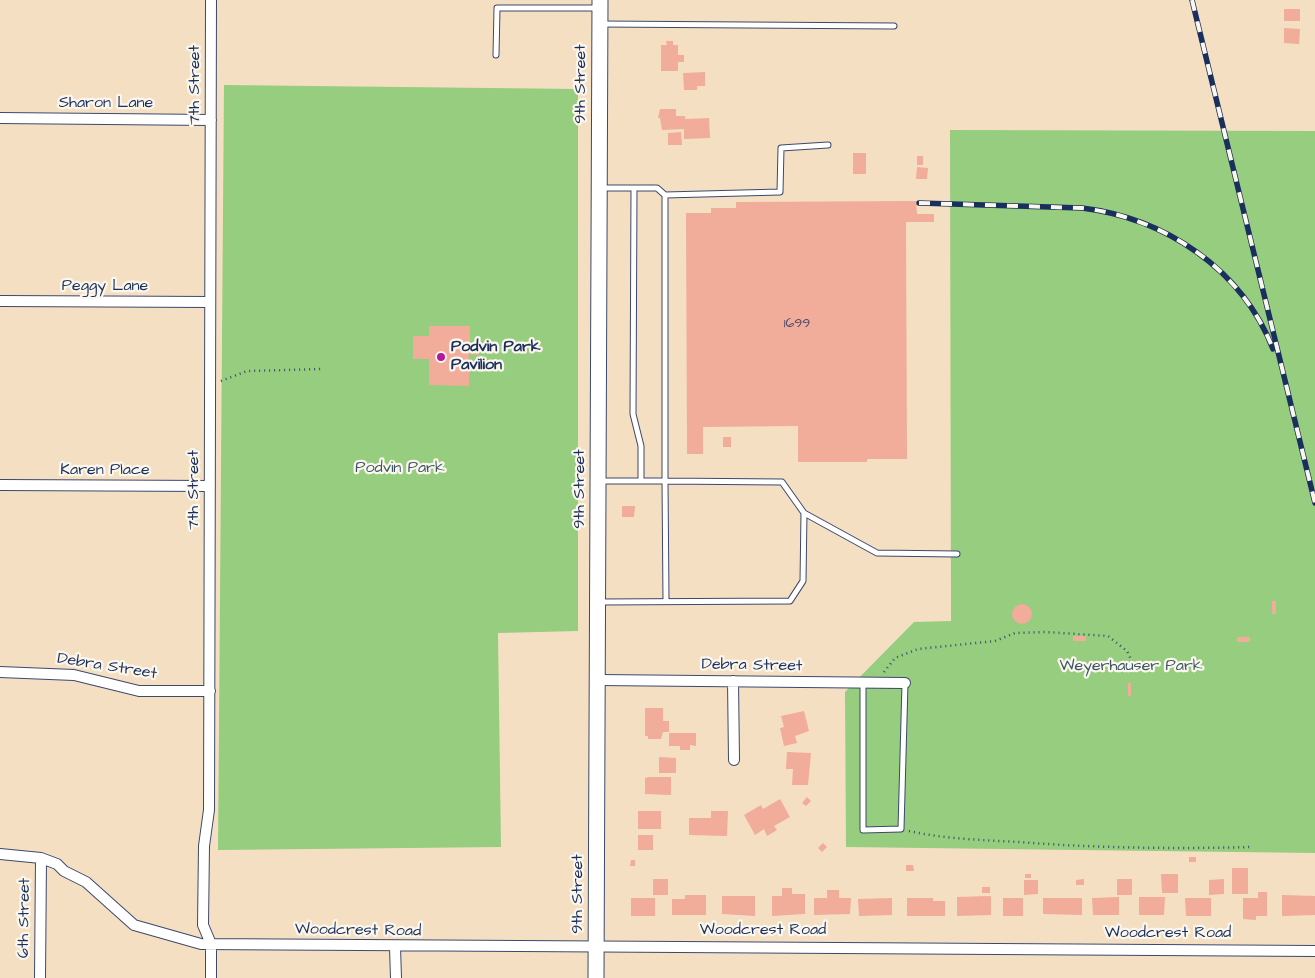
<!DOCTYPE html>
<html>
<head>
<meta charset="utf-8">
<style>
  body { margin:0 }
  canvas { display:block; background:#f4dfc3 }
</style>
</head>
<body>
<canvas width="1315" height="978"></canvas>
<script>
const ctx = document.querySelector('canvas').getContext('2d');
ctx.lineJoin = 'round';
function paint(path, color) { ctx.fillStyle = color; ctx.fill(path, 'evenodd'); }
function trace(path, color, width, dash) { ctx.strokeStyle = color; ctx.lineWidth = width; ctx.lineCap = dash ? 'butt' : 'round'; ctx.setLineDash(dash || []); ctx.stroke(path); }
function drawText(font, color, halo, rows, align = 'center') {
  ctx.font = font + ' "Architects Daughter",sans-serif'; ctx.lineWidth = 4.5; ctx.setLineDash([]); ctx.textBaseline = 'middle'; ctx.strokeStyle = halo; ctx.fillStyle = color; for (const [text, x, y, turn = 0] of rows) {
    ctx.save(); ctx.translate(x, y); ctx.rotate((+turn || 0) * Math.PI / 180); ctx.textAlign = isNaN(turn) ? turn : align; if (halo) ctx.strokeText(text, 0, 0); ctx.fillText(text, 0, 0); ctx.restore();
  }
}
const green = new Path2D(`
  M224,85L578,89V631L498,633L501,847L218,850Z
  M950,130L1315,131V853L846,847L845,692L914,622L951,621Z`);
const building = new Path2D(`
  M1284,9H1300V21H1284Z
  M1284,28L1300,29L1299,44L1284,43Z
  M666,41H673V45H678V55H684V62H678V71H661V45H667Z
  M705,72V86H697V90H684L683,73Z
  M660,109H676V116H685V119L709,118L710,138L684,139V129L662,130L660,118H658Z
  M681,132L682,145H668V133Z
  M853,153H866V174H853Z
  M917,156H923V165H917Z
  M917,167L928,168L927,179H916Z
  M916,201L917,214H934V222H906L907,459H867V462H798V426L703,427V454H687L686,213H711V208H736V202Z
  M429,326H470V343H479V355L469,354V386L429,385V359H413V336H429Z
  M723,437H731V447H723Z
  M622,506H635L634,517H622Z
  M1272,601H1276V614H1272Z
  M1012 614a10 10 0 1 1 20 0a10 10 0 1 1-20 0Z
  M1073,636H1086V641H1073Z
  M1237,637H1250V642H1237Z
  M1128,683H1131V696H1128Z
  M645,708H663V721H669V732H663L661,739H648V736H645Z
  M804,711L809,731L795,736L797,743L784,746L780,728L784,727L781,716Z
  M669,733H696V746L690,745V750H680V746H669Z
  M787,752L811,753L808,785H792L793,769H786Z
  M659,757L676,758V773H659Z
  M650,777H671V795L645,794V778Z
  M807,797L811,801L806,806L802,803Z
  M780,799L790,817L774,826L777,830L767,836L764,829L755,835L744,815L761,805L763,809Z
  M638,811H661V829H638Z
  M711,811H728L727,836L689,835V818H711Z
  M638,835H653V850H638Z
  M823,843L827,847L822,852L818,848Z
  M1189,857H1196V862H1189Z
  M631,860H635V866H630Z
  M906,865H913L914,871H906Z
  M1232,868H1248V894H1232Z
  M1025,874H1031V878H1025Z
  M1161,874H1178V893H1162Z
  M653,879H668V895H653Z
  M1084,879V885H1076V880Z
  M1117,879H1132V895H1117Z
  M1224,879V894L1209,895V880Z
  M1024,880H1038V894L1024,895Z
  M982,887H990V893H982Z
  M782,888H792V894H805V914L772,916V896H782Z
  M827,890H839V898H851L850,914L814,915V898H827Z
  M1258,892H1267V916H1256V920L1243,919V898H1258Z
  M685,895H706V915H672V899H685Z
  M1282,895L1315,896V915L1282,916Z
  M722,896H755V916L722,914Z
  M991,896V915L957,916V897Z
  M1119,897V915H1093L1092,898Z
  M1139,897H1165L1164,915H1139Z
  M631,898H655V916H631Z
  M892,898V915L859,916L858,899Z
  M907,898H933V901H945V916H907Z
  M1003,898H1023V916H1003Z
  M1043,898H1082V915L1043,914Z
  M1185,898H1211V916H1186Z`);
const path = new Path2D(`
  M221,381L247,371L323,369
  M884,672L895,658L918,649L995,641L1015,633L1045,632L1108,636L1127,651L1135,668
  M909,831C945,839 982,840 1019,842C1096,848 1174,849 1251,847`);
const lane = new Path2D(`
  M600,24L894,26
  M496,55L497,8H597
  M602,188H657L665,195L780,192L781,148L828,145
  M634,188L633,414L641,446V481
  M600,481H665V195
  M666,601L665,481L782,482L804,513L877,553L957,554
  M600,602L790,601L803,581L804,513
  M863,683V830L901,829L905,683`);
const street = new Path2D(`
  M0,118L211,120
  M0,301L210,302
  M0,485L210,486
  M0,672L74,675L139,691H210
  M598,680L905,683
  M733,681L734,760
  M0,854L41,858L57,864L64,871L86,882L134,925L201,944L1315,951
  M395,947L396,978
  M40,978L41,858
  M211,978V944L203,925L204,846L209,810L211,0`);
const secondary = new Path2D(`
  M596,978L600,0`);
const rail = new Path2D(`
  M1192,0L1315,503
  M919,203L1082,208C1165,218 1242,269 1273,349`);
const markers = [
  [441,357,5,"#b5179e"]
];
const numberNames = [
  ["1699",797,324]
];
const streetNames = [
  ["9th Street",582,84,-90],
  ["7th Street",196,85,-90],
  ["Sharon Lane",106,104],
  ["Peggy Lane",105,287],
  ["Karen Place",105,471],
  ["9th Street",581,489,-90],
  ["7th Street",195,490,-90],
  ["Debra Street",752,666,1],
  ["Debra Street",107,667,9],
  ["9th Street",579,894,-90],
  ["6th Street",25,918,-89],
  ["Woodcrest Road",358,931,1],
  ["Woodcrest Road",763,931],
  ["Woodcrest Road",1168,934]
];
const poiNames = [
  ["Podvin Park",451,348],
  ["Pavilion",451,366]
];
const parkNames = [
  ["Podvin Park",400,469],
  ["Weyerhauser Park",1131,667]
];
paint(green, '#96cd7f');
paint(building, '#f1ac9a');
trace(lane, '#3c496d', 7);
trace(street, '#3c496d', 12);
trace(secondary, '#3c496d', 17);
trace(path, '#3c496d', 2.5, [1, 4]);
trace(lane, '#fff', 5);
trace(street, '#fff', 10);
trace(secondary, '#fff', 15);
trace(rail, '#1b2f5e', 5.5);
trace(rail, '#fbf7ec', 4, [11]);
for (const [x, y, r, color] of markers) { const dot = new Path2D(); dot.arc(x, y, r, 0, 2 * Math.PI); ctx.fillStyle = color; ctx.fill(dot); trace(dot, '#fbf7ec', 2); }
drawText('14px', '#504e6d', null, numberNames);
drawText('16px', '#1b2f5e', '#fbf7ec', streetNames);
drawText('bold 16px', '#1b2f5e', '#fbf7ec', poiNames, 'left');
drawText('16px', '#3a5666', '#fbf7ec', parkNames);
</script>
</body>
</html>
